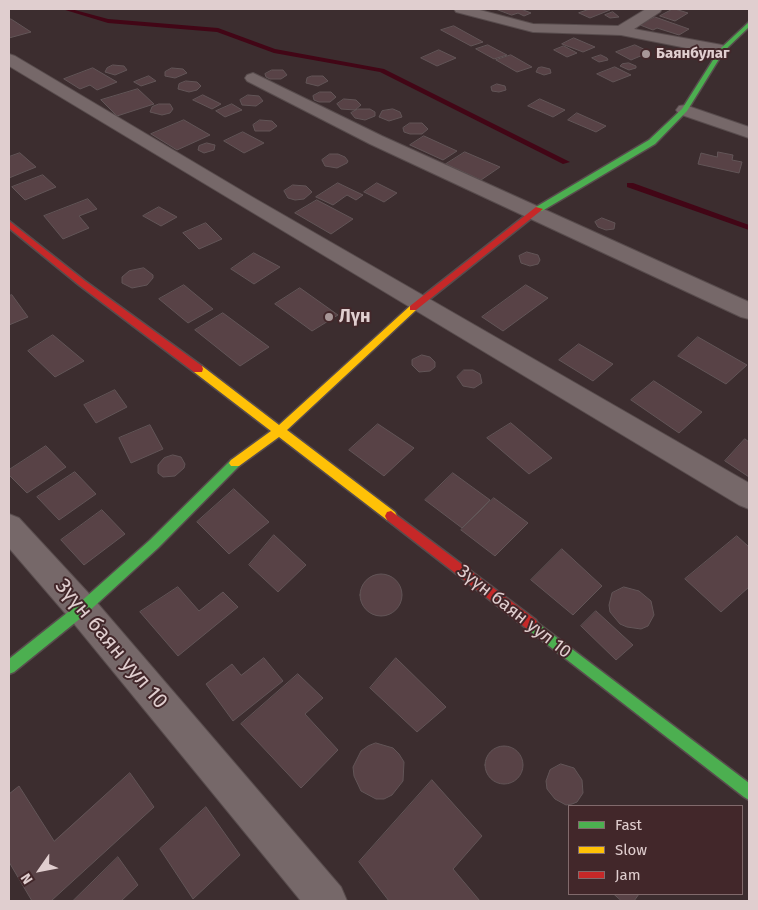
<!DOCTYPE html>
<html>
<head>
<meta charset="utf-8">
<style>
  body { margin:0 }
  #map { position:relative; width:758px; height:910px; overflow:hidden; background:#3c2d2f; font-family:"Fira Sans",sans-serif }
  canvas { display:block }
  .frame { position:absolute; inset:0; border:10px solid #e0cecf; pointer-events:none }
  .legend { position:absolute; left:568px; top:805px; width:175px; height:90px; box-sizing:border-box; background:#42272a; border:1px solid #816a6c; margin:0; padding:6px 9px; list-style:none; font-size:15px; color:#e0cecf }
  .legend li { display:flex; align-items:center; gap:10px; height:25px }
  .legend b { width:25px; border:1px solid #816a6c }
  .north { position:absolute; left:15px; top:845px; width:50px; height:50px; -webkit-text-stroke:4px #42272a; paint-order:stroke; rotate:237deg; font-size:14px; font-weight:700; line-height:20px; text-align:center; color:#e0cecf }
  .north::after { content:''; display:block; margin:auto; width:18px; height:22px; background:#e0cecf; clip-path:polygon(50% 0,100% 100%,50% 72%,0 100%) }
</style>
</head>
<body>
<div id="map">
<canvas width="758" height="910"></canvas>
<div class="frame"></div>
<ul class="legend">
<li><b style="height:6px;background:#4caf50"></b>Fast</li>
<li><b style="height:6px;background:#ffc107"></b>Slow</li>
<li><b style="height:6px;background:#c62828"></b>Jam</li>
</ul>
<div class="north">N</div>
</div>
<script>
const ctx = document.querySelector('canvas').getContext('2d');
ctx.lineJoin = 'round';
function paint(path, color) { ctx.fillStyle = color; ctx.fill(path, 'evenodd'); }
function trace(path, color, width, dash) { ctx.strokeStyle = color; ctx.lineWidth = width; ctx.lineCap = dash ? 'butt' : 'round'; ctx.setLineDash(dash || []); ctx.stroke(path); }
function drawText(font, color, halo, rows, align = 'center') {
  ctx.font = font + ' "Fira Sans",sans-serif'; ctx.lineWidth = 4; ctx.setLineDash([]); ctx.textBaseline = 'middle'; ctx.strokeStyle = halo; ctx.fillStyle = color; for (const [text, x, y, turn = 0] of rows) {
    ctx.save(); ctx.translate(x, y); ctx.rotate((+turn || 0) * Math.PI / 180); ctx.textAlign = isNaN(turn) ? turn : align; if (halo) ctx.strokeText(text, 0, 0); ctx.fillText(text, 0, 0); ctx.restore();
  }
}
const stream = new Path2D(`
  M62,9H71L108,19L218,28L275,49L384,69L570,162L563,164L380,72L274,53L217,32L108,23Z
  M627,183H633L749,225V230L627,187Z`);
const building = new Path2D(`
  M496,9H521L531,13L524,16L518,13L512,15Z
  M590,9H607L610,10L590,18L579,13Z
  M673,9H675L688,13L675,21L660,16Z
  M613,12L619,17L610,18L605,15Z
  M655,17L689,29L679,35L657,28L653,30L640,25Z
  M9,19H11L31,32L9,38Z
  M454,26L483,42L471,46L441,30Z
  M574,38L595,47L583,52L562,44Z
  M488,45L507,55L494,59L476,49Z
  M635,45L650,52L631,60L616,52Z
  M564,46L577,53L567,57L554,50Z
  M439,50L456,58L437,66L421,58Z
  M511,55L532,67L517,72L496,60Z
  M601,55L607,58L608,60L599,62L592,58Z
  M629,63L636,66V68L629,70L620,66L622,64Z
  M113,65L124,66L127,70L115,75L105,72L107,68Z
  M542,67L550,69L551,73L544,75L536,72L538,68Z
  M615,67L631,75L613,82L597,74Z
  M93,68L117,82L97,90L90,85L80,89L64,79Z
  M172,68L183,69L187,73L175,78L165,76V72Z
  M272,70H283L287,75L281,79H270L266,77L265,74Z
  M149,76L156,81L141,86L134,82Z
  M312,76H323L328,81L318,86L306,83L307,78Z
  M186,81L197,82L201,86L197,90L189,92L178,89L179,84Z
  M497,84L505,86L506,90L499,92L492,91L491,87Z
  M138,89L154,104L117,116L101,100Z
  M320,92H331L336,97L330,102H319L314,100L313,96Z
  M203,95L221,104L212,109L193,100Z
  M248,95L259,96L263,101L256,106L242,105L240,100Z
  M344,99L356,100L361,105L355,110L341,109L337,104Z
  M540,99L565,110L553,117L528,106Z
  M159,104H170L173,109L170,113L162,115L150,112L152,107Z
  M232,104L242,110L225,117L216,111Z
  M358,109H370L375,112V116L365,120L355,118L351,113Z
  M393,109L400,112L402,117L389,121L379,117L382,111Z
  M577,113L606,126L596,132L568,120Z
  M184,120L210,135L177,150L151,134Z
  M260,120L272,121L277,126L270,131H255L253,125Z
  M410,123H422L428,129L422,134H410L404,132L403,128Z
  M243,132L264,143L244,153L224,141Z
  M424,136L457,151L443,160L410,145Z
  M207,143L215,145L214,150L204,153L198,150L199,146Z
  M465,152L500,167L481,180L446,164Z
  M718,152L733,155L732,160L742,162L739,173L698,164L701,153L717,157Z
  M20,153L36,167L9,178V157Z
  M330,154H338L345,157L348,161L347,163L337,168L325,166L322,160Z
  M43,175L56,187L25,200L12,187Z
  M338,183L363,195L356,200L347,195L333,205L316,197Z
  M377,183L397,193L384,202L364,192Z
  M293,185L306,186L312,192L304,199L295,200L288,198L284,191Z
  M88,199L97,209L79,216L89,228L63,239L44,216Z
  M317,200L353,219L331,234L295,213Z
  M159,207L177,217L161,226L143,216Z
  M602,218L615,223L614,229L606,230L598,227L595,222Z
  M206,223L222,239L199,249L183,233Z
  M527,252L538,255L540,260L538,264L530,266L521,263L519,256Z
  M254,253L280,267L254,284L231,269Z
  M144,268L153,275V278L147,285L132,288L122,283V277L129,271Z
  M184,285L213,309L188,323L159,299Z
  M526,285L548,298L503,331L482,317Z
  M300,288L338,315L312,331L275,304Z
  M12,295L28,317L9,325V296Z
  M223,313L269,347L240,366L195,330Z
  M53,335L84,361L55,377L28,351Z
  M698,337L747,365L726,384L678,356Z
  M579,344L613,364L593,381L559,360Z
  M422,355L430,357L435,362V367L430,371L419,372L412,365V360Z
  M464,370H473L480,374L482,383L474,388L463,386L457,377Z
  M654,381L702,412L679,433L631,400Z
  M115,390L127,407L96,423L84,405Z
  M511,423L552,458L529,474L487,438Z
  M378,424L414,448L384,476L349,450Z
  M150,425L163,449L131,463L119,438Z
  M745,439L749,442V477L725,461Z
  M46,446L66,467L27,493L9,475V470Z
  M173,455L181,457L185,464L184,468L175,476L163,477L158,473V465L164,458Z
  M75,472L96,494L59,520L37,497Z
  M453,473L490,500L462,528L425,500Z
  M234,489L269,522L229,554L197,522Z
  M494,498L528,523L495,556L461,530Z
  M102,510L125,534L84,565L61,540Z
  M274,535L306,565L278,592L249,565Z
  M737,536L749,547V587L721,612L685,579Z
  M562,549L602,586L573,615L531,580Z
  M360 595a21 21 0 1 1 42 0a21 21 0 1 1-42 0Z
  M178,587L199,611L223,592L238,607L178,656L140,612Z
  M624,587L639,591L651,601L654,615L648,626L641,629L627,627L620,624L610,612L609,605L612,593Z
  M596,611L633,645L616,660L581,626Z
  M264,658L283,681L233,721L206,684L232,664L241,675Z
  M396,658L446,707L417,732L370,688Z
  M298,674L323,698L305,714L338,750L301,788L241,724Z
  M376,743L393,748L399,754L404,762L403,781L392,795L384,799H376L361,791L354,776L353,767L361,751L368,746Z
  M485 765a19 19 0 1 1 38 0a19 19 0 1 1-38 0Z
  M561,764L574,768L582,780L583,793L577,802L572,804L566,805L555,799L547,789L546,781L550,770Z
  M130,773L154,807L51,901H32L9,862V794L19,786L54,841Z
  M432,780L482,836L453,869L480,901H389L359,862Z
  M206,807L240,855L193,899L160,849Z
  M118,857L138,885L121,901H73Z
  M614,894H639L634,901H622Z`);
const street = new Path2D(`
  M454,9H476L533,24L618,26L646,9H662L660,12L634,29L722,45L727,47L730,50L727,53L722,55L621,35L533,32L456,12Z
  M9,54L15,56L254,198L749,483V509L739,505L9,66Z
  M253,73L382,136L749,302V319L741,317L370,144L247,81L245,78L247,75Z
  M685,105L749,127V138L679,114L676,110L679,106Z
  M9,514L19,518L93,598L341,887L347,901H301L71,620L9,548Z`);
const fast = new Path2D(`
  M749,22V27L724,51L687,111L655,144L542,211H536V207L649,140L682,109L720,49Z
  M235,458L239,460L241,463L239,466L158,548L87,613L14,672L9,674V659L77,605L150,540L231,460Z
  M531,618L749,783V800L744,797L526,628L524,624L526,620Z`);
const slow = new Path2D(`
  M413,305L416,306V310L287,430L395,512L397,516L395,520L391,521L387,520L279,437L239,466H231L229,463L231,460L271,431L194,372L193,369L194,366H202L279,425L410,306Z`);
const jam = new Path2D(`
  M536,207L543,209L416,310H410V306Z
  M9,221L85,281L202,366L203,369L202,372H194L79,285L9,228Z
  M391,511L536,620L538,624L536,628L531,630L526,628L387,520L385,516L387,512Z`);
const markers = [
  [646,54,5,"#a79697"],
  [329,317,5,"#a79697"]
];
const farPoinames = [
  ["Баянбулаг",656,54]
];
const poiNames = [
  ["Лүн",339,317]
];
const streetNames = [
  ["Зүүн баян уул 10",514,612,38]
];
const nearStreetnames = [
  ["Зүүн баян уул 10",111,644,50]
];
paint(stream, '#420616');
paint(building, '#584246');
trace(building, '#625557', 1);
trace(street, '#584c4d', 2);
trace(fast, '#584c4d', 3);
trace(slow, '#584c4d', 3);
trace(jam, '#584c4d', 3);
paint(street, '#766869');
paint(fast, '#4caf50');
paint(slow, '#ffc107');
paint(jam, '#c62828');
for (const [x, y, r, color] of markers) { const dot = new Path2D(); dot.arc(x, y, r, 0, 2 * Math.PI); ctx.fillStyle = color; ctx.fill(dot); trace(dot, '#42272a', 2); }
drawText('bold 15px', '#e0cecf', '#42272a', farPoinames, 'left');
drawText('bold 18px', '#e0cecf', '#42272a', poiNames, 'left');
drawText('18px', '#e0cecf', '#42272a', streetNames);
drawText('21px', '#e0cecf', '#42272a', nearStreetnames);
</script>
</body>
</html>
